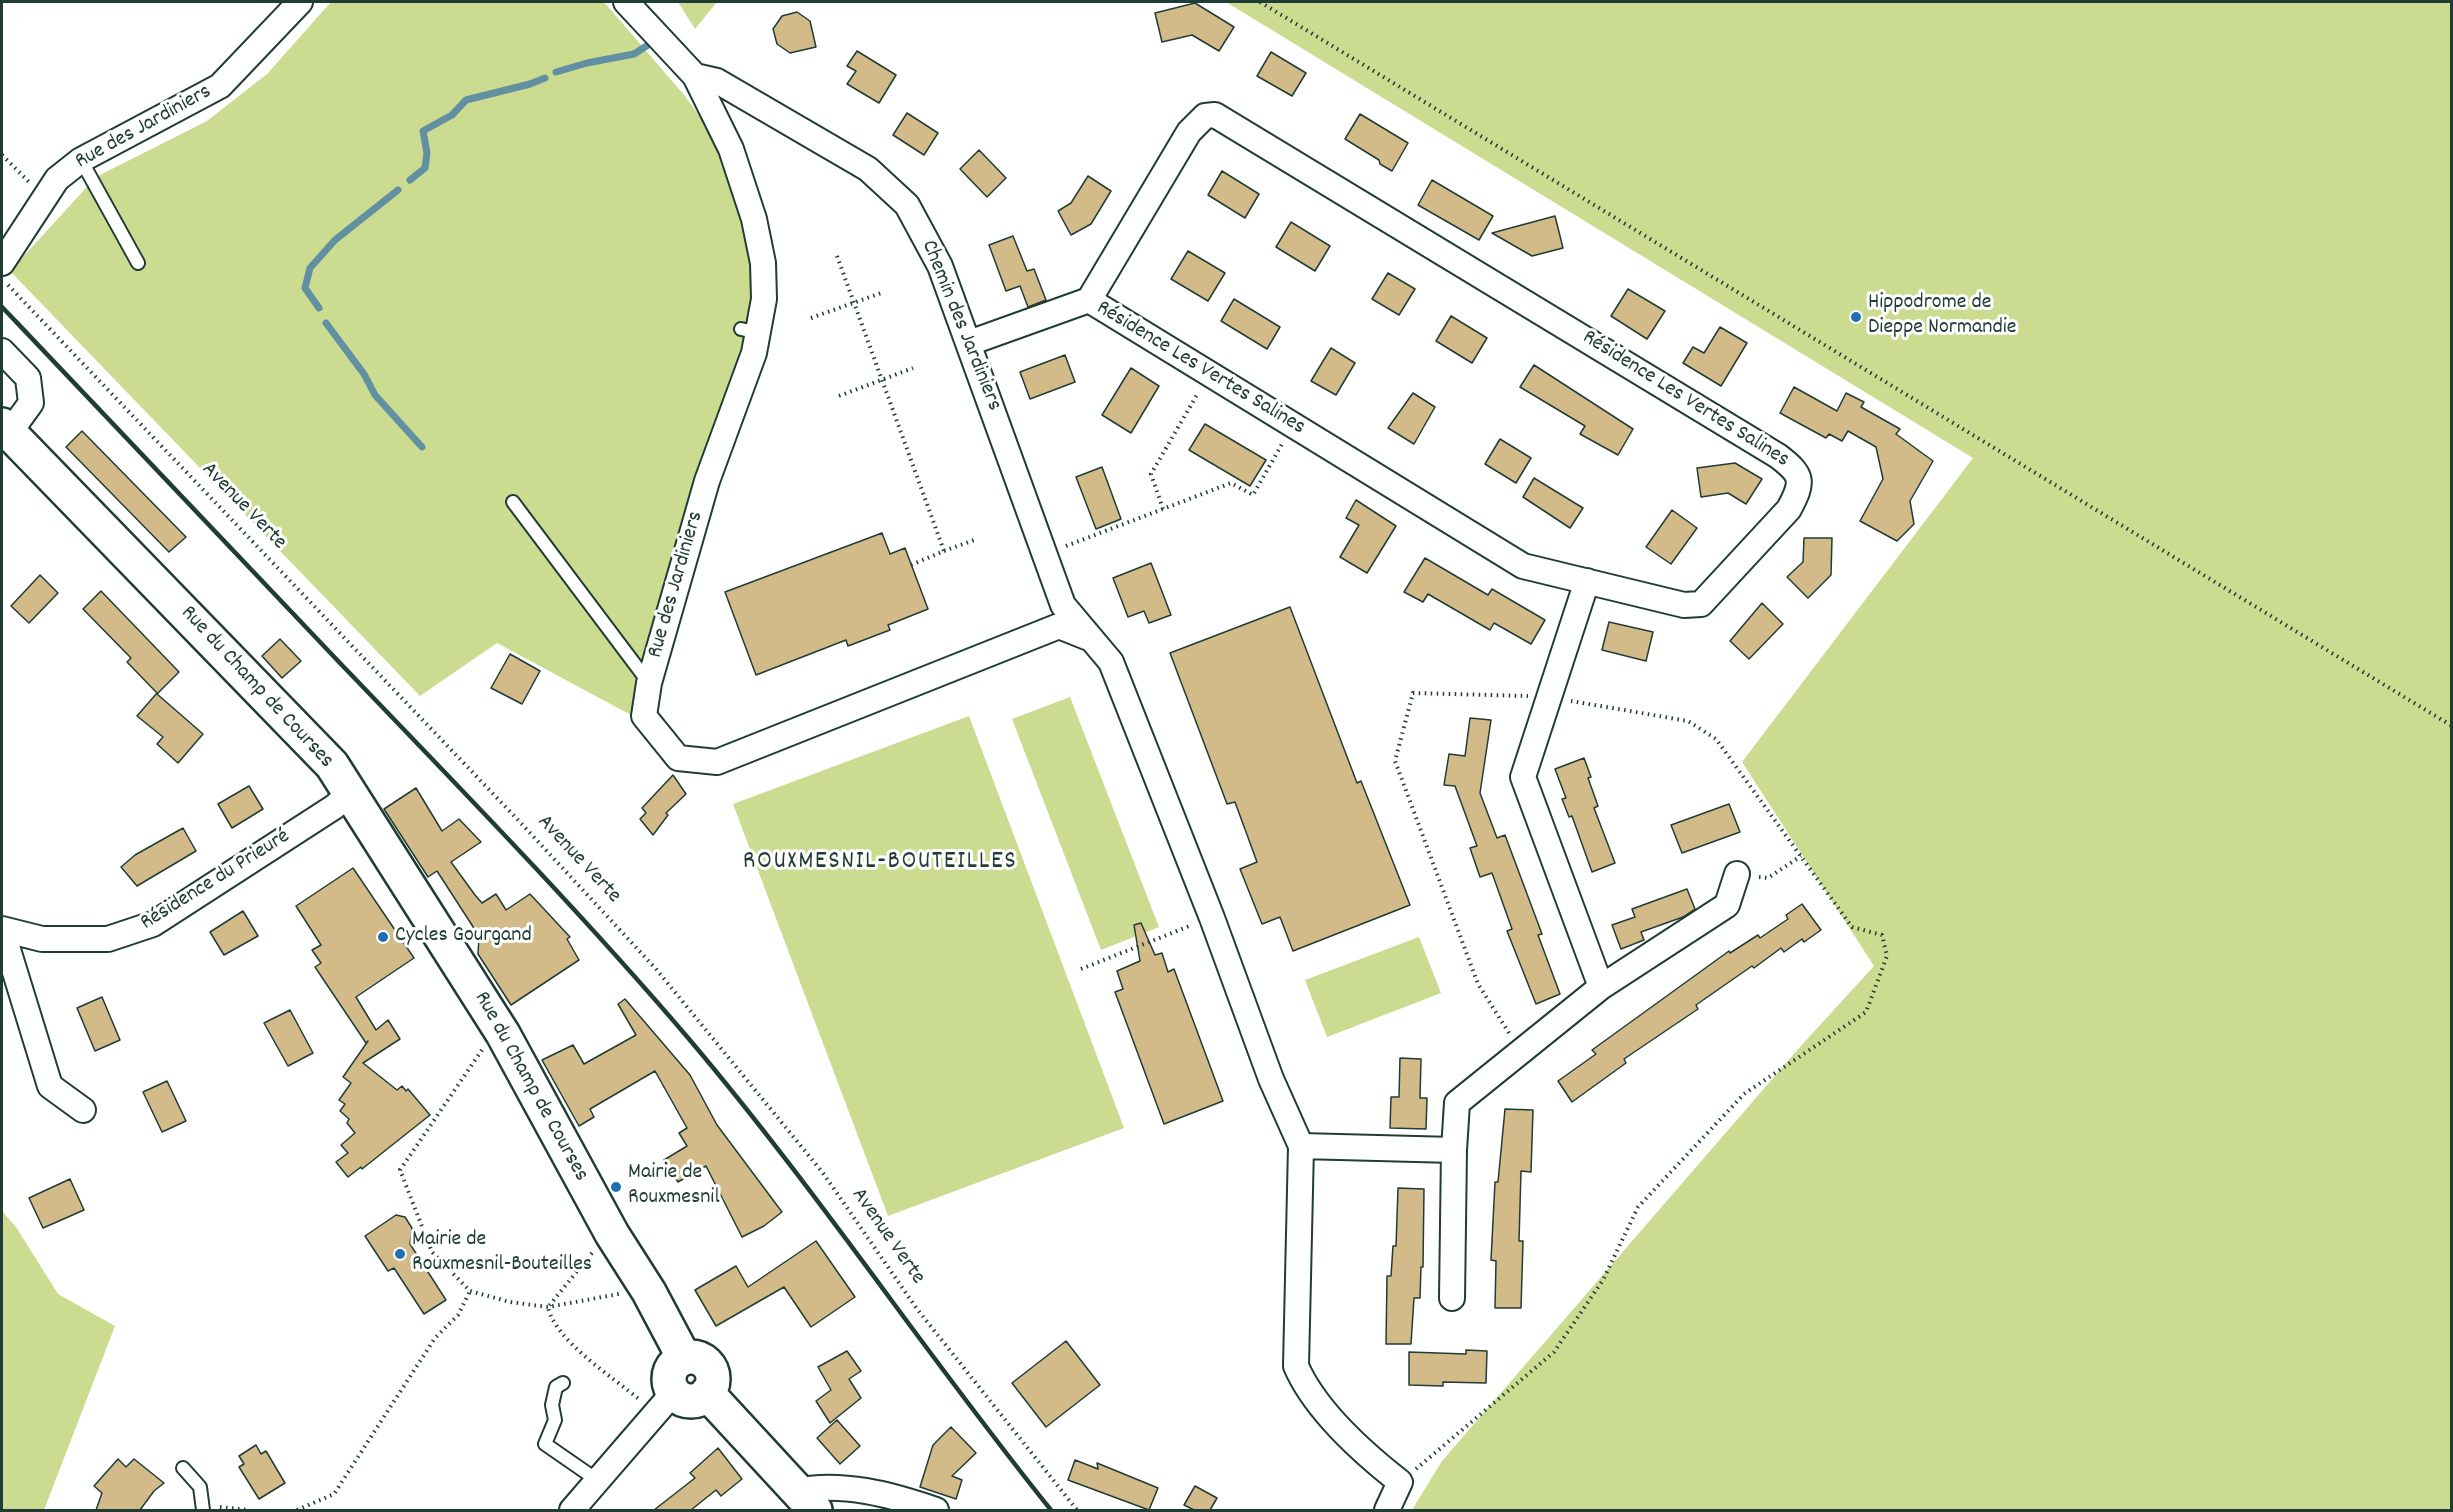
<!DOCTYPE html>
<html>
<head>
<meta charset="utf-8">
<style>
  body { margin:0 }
  #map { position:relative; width:2453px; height:1512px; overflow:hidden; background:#fff; font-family:Dekko,sans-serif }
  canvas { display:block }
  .frame { position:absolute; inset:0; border:3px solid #1f3d34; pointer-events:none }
</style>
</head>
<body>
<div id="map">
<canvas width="2453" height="1512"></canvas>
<div class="frame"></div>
</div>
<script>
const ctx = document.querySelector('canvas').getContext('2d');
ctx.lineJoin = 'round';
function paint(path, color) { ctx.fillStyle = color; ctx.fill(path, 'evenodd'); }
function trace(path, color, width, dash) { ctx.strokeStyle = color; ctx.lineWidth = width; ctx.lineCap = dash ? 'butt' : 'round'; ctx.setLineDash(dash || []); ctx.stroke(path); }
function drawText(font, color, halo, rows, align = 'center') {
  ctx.font = font + ' Dekko,sans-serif'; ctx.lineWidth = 6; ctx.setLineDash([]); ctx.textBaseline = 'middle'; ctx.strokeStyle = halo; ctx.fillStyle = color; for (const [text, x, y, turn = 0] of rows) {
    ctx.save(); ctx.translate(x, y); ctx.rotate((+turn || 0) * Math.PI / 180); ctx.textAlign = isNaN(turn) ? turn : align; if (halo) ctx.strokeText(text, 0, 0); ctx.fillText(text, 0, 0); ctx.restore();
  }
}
const green = new Path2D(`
  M331,2H604L685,96L721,146L754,256L756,329L700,473L631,715L497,643L420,696L10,271L96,177L207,121L267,74Z
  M678,2H717L695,29Z
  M1226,2H2451V1510H1412L1442,1461L1799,1048L1874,966L1742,762L1973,458Z
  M1070,697L1159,927L1101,950L1012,719Z
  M969,716L1124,1128L888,1216L733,804Z
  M1419,937L1441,993L1327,1037L1305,980Z
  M2,1211L16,1227L58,1294L115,1326L44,1510H2Z`);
const stream = new Path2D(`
  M556,72L587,63L634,54L648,45
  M410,180L425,168L427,153L423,131L452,115L466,100L530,84L545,78
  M319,308L305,288L310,268L335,240L398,190
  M326,323L364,374L375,395L422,447`);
const building = new Path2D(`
  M1195,3L1234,27L1219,51L1192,35L1162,42L1155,13Z
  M797,12L810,21L816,47L790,53L777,44L773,29L782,16Z
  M857,51L896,75L879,103L847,84L856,71L847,66Z
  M1271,52L1306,73L1292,96L1257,76Z
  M907,113L938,133L924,155L893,135Z
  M1360,114L1408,143L1392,171L1380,164L1379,160L1345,139Z
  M979,150L1006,178L987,197L960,169Z
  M1222,171L1259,194L1245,218L1208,195Z
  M1088,176L1111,191L1091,224L1071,235L1058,211L1071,203Z
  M1432,180L1493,216L1479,240L1418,205Z
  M1555,216L1563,248L1532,256L1492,233Z
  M1291,222L1330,246L1315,271L1276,247Z
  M1013,236L1027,271L1034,269L1046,300L1028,307L1020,286L1006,291L989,245Z
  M1188,251L1225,273L1208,301L1171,279Z
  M1388,273L1415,289L1399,315L1372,299Z
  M1628,289L1665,311L1647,339L1611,316Z
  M1234,299L1280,327L1267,349L1221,321Z
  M1451,316L1487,338L1472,363L1436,341Z
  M1720,327L1747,343L1721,386L1683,363L1693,347L1704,353Z
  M1331,348L1355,363L1336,395L1311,381Z
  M1065,355L1075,382L1030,399L1020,372Z
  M1534,365L1633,429L1618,455L1580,434L1585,426L1520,387Z
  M1131,368L1159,386L1131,433L1102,415Z
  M1794,387L1837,411L1846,393L1864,402L1861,407L1900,429L1896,434L1933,461L1910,501L1914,524L1897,541L1860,521L1883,479L1876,447L1848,431L1842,441L1829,434L1826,438L1780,413Z
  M1413,393L1435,407L1414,444L1388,428Z
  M1205,424L1266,460L1250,486L1189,450Z
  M82,431L186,537L169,552L66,447Z
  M1500,439L1531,458L1516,483L1485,464Z
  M1735,463L1762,479L1746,504L1728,493L1701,497L1697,468Z
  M1102,467L1121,519L1096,529L1076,477Z
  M1534,478L1583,508L1570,528L1523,497Z
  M1356,500L1396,526L1367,573L1340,557L1359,525L1346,518Z
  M1672,510L1697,528L1671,564L1646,547Z
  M882,533L890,554L905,548L928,609L888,625L890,630L848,646L846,640L756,675L725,592Z
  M1804,538H1832L1831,575L1808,598L1787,577L1803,562Z
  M1425,558L1488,595L1492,589L1545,620L1531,644L1494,623L1490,630L1428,594L1423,602L1404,592Z
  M1151,563L1171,615L1149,623L1144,611L1128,617L1113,578Z
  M40,575L58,593L29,623L11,606Z
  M101,591L179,672L157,694L203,734L178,763L157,744L163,737L137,716L157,693L127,662L131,658L83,609Z
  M1762,603L1783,624L1749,659L1730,641Z
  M1290,607L1357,783L1361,781L1410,905L1293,951L1280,917L1262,924L1240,869L1257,862L1235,802L1227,804L1170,653Z
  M1609,622L1653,632L1646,661L1602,650Z
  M280,639L301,661L282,678L262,656Z
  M510,654L540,671L522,704L491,688Z
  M1470,718L1491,720L1480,793L1497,838L1505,835L1542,934L1538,935L1560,994L1536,1004L1507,931L1512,929L1492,873L1480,877L1470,848L1477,846L1455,786L1444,785L1449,754L1465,756Z
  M1584,758L1591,777L1588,778L1598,806L1594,808L1615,863L1592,872L1572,816L1569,817L1562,799L1566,798L1555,769Z
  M673,775L686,794L666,813L668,815L653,835L640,819L646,813L642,808Z
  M249,786L263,809L232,828L218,804Z
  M416,788L442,831L459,819L481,842L451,862L475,895L482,903L496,894L506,910L530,894L570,937L567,939L579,960L511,1005L478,954L479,936L437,871L428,877L384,809Z
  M1729,804L1740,832L1682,853L1671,825Z
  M183,828L196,851L137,886L121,867L135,855Z
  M353,868L414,958L356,997L376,1030L388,1020L400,1039L363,1063L397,1090L402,1086L406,1091L408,1089L430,1115L362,1169L361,1167L348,1177L336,1162L348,1153L341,1145L355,1133L347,1123L349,1119L340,1111L345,1104L339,1100L351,1083L343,1077L368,1041L366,1043L315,967L321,963L312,950L321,945L296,906Z
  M1687,889L1695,909L1683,917L1641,932L1644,940L1621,949L1612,925L1635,917L1632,909Z
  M1802,904L1821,930L1804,942L1802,939L1784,952L1781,948L1754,968L1752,966L1696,1005L1698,1009L1624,1059L1626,1063L1572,1102L1558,1081L1596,1054L1592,1050L1729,951L1730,953L1758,935L1760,938L1788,919L1786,915Z
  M243,911L258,936L224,955L210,932Z
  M1141,923L1155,955L1162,953L1168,972L1174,969L1223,1101L1164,1124L1115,992L1123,989L1117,971L1140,961L1134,925Z
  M102,997L120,1040L95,1051L77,1008Z
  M625,999L690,1075L717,1125L782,1212L764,1226L742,1237L706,1166L678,1182L664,1160L687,1146L679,1133L687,1128L655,1071L590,1109L594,1117L579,1126L542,1060L573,1045L584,1064L636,1035L618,1004Z
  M290,1010L313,1053L288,1066L264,1023Z
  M1400,1058L1421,1059L1420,1098H1427L1426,1129L1390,1128L1391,1097H1399Z
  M167,1081L186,1121L162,1132L143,1092Z
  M1505,1109L1533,1110L1531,1172L1521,1171L1519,1241H1523L1521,1308H1495L1496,1261L1491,1260L1495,1182H1498Z
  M70,1179L84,1210L43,1228L29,1198Z
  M1398,1188L1424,1189L1423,1267H1421L1420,1298H1414L1411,1344H1386L1387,1276H1391L1393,1246H1396Z
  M396,1215L405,1217L412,1228L410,1244L446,1300L424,1314L394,1268L388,1271L365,1236Z
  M816,1241L855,1297L811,1327L784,1287L716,1326L695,1290L736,1266L748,1287Z
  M1066,1341L1100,1385L1046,1427L1012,1383Z
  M1466,1350L1487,1351L1486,1383L1443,1382V1386L1409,1385V1352L1466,1354Z
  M847,1351L861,1371L849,1379L861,1398L830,1423L816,1401L831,1390L818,1367Z
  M837,1420L860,1446L840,1464L817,1438Z
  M951,1427L976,1453L952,1476L962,1480L956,1499L920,1487L933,1445Z
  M256,1445L261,1454L266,1451L285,1483L259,1499L239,1467L244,1464L239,1456Z
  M718,1448L742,1479L721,1496L716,1490L691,1510H654L695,1478L690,1473Z
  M118,1459L126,1467L134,1459L164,1483L154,1491L140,1510H96L102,1493L94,1486Z
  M1075,1460L1098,1469L1097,1463L1158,1488L1149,1510L1068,1480Z
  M1195,1486L1217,1498L1210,1510H1194L1184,1505Z`);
const path = new Path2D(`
  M1260,2L2452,726
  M2,155L29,182
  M837,256L944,551L911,565
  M8,285L519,821L656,969L823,1173L917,1309L1077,1510
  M811,318L884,292
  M839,396L913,368
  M1163,509L1151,474L1198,393
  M1066,546L1231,483L1253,495L1282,444
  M944,551L977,539
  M1759,877L1768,878L1801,856
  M1081,969L1192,925
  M1509,1033L1478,984L1395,761L1413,693L1528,696
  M482,1050L400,1170L432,1252L470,1291L510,1302L548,1307L619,1294
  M592,1253L548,1307C555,1341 613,1377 640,1400
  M1416,1469L1554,1352L1603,1280L1638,1207L1744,1094L1866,1012L1887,956L1882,935L1852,927L1716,739L1688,721L1571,701
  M220,1507L248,1510
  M297,1510L334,1494L435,1338L458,1315L470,1291`);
const service = new Path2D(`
  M81,160L138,263
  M741,329L759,333
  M513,502L649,683
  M563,1383L556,1387L552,1405L555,1420L545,1444L597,1480
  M183,1468L200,1487L203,1510`);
const minor = new Path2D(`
  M626,2L695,76L731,149L754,219L763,263L764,299L754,353L707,481L649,683L644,716L678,758L717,762L1059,626L1089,638
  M695,76L717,81L868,169L907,205L940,266L1063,605L1111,662L1212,918L1271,1079L1301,1146L1296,1366C1315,1410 1363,1453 1400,1482L1387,1510
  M2,263L57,179L81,160L220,86L300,2
  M969,343L1089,300L1189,132L1205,116L1215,115L1778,456C1803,475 1804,481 1789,509L1701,604L1684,605L1523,566L1089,300
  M2,351L28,378L31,403L10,432
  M1587,581L1523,777L1601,987
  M2,929L42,939H108L153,924L334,807L349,794
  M2,930L50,1086L83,1110
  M1301,1146L1454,1150L1457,1103L1601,987L1727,905L1737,874
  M1452,1298L1454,1150
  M795,1491C842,1481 892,1495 936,1510
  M572,1510L674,1392`);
const secondary = new Path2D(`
  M2,425L332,765L503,1034L612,1234L649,1292L684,1358
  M669 1379a22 22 0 1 1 44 0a22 22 0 1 1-44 0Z
  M707,1393L815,1510`);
const rail = new Path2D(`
  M2,307C115,425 227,544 339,662C458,786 578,909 689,1039C817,1190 927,1356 1051,1510`);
const markers = [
  [1856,317,6,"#1f6fb2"],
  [383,937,6,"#1f6fb2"],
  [616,1187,6,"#1f6fb2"],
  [400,1254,6,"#1f6fb2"]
];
const streetNames = [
  ["Rue des Jardiniers",144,128,-29],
  ["Chemin des Jardiniers",960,326,68],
  ["Résidence Les Vertes Salines",1200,369,31],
  ["Résidence Les Vertes Salines",1685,400,32],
  ["Avenue Verte",243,507,46],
  ["Rue des Jardiniers",677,585,-74],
  ["Rue du Champ de Courses",256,688,47],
  ["Avenue Verte",578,860,47],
  ["Résidence du Prieuré",216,881,-32],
  ["Rue du Champ de Courses",530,1087,61],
  ["Avenue Verte",887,1237,55]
];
const poiNames = [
  ["Hippodrome de",1868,304],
  ["Dieppe Normandie",1868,329],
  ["Cycles Gourgand",395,937],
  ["Mairie de",628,1174],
  ["Rouxmesnil",628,1199],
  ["Mairie de",412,1241],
  ["Rouxmesnil-Bouteilles",412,1266]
];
const quarterNames = [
  ["ROUXMESNIL-BOUTEILLES",880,863]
];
paint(green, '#cbdb8f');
trace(stream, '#6190a2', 7);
paint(building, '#d3ba89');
trace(building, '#1f3d34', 1.5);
trace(service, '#1f3d34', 16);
trace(minor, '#1f3d34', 28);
trace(secondary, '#1f3d34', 38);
trace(path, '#1f3d34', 4, [1.5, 4.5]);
trace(service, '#fff', 12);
trace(minor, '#fff', 24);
trace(secondary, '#fff', 33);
trace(rail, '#1f3d34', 4.5);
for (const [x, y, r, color] of markers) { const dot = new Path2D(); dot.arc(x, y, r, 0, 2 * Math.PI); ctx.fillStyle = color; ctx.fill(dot); trace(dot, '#fff', 2); }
drawText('22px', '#1f3d34', '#fff', streetNames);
drawText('22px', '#1f3d34', '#fff', poiNames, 'left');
ctx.letterSpacing = '1.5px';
drawText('26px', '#1f3d34', '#fff', quarterNames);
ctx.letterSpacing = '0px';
</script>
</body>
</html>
